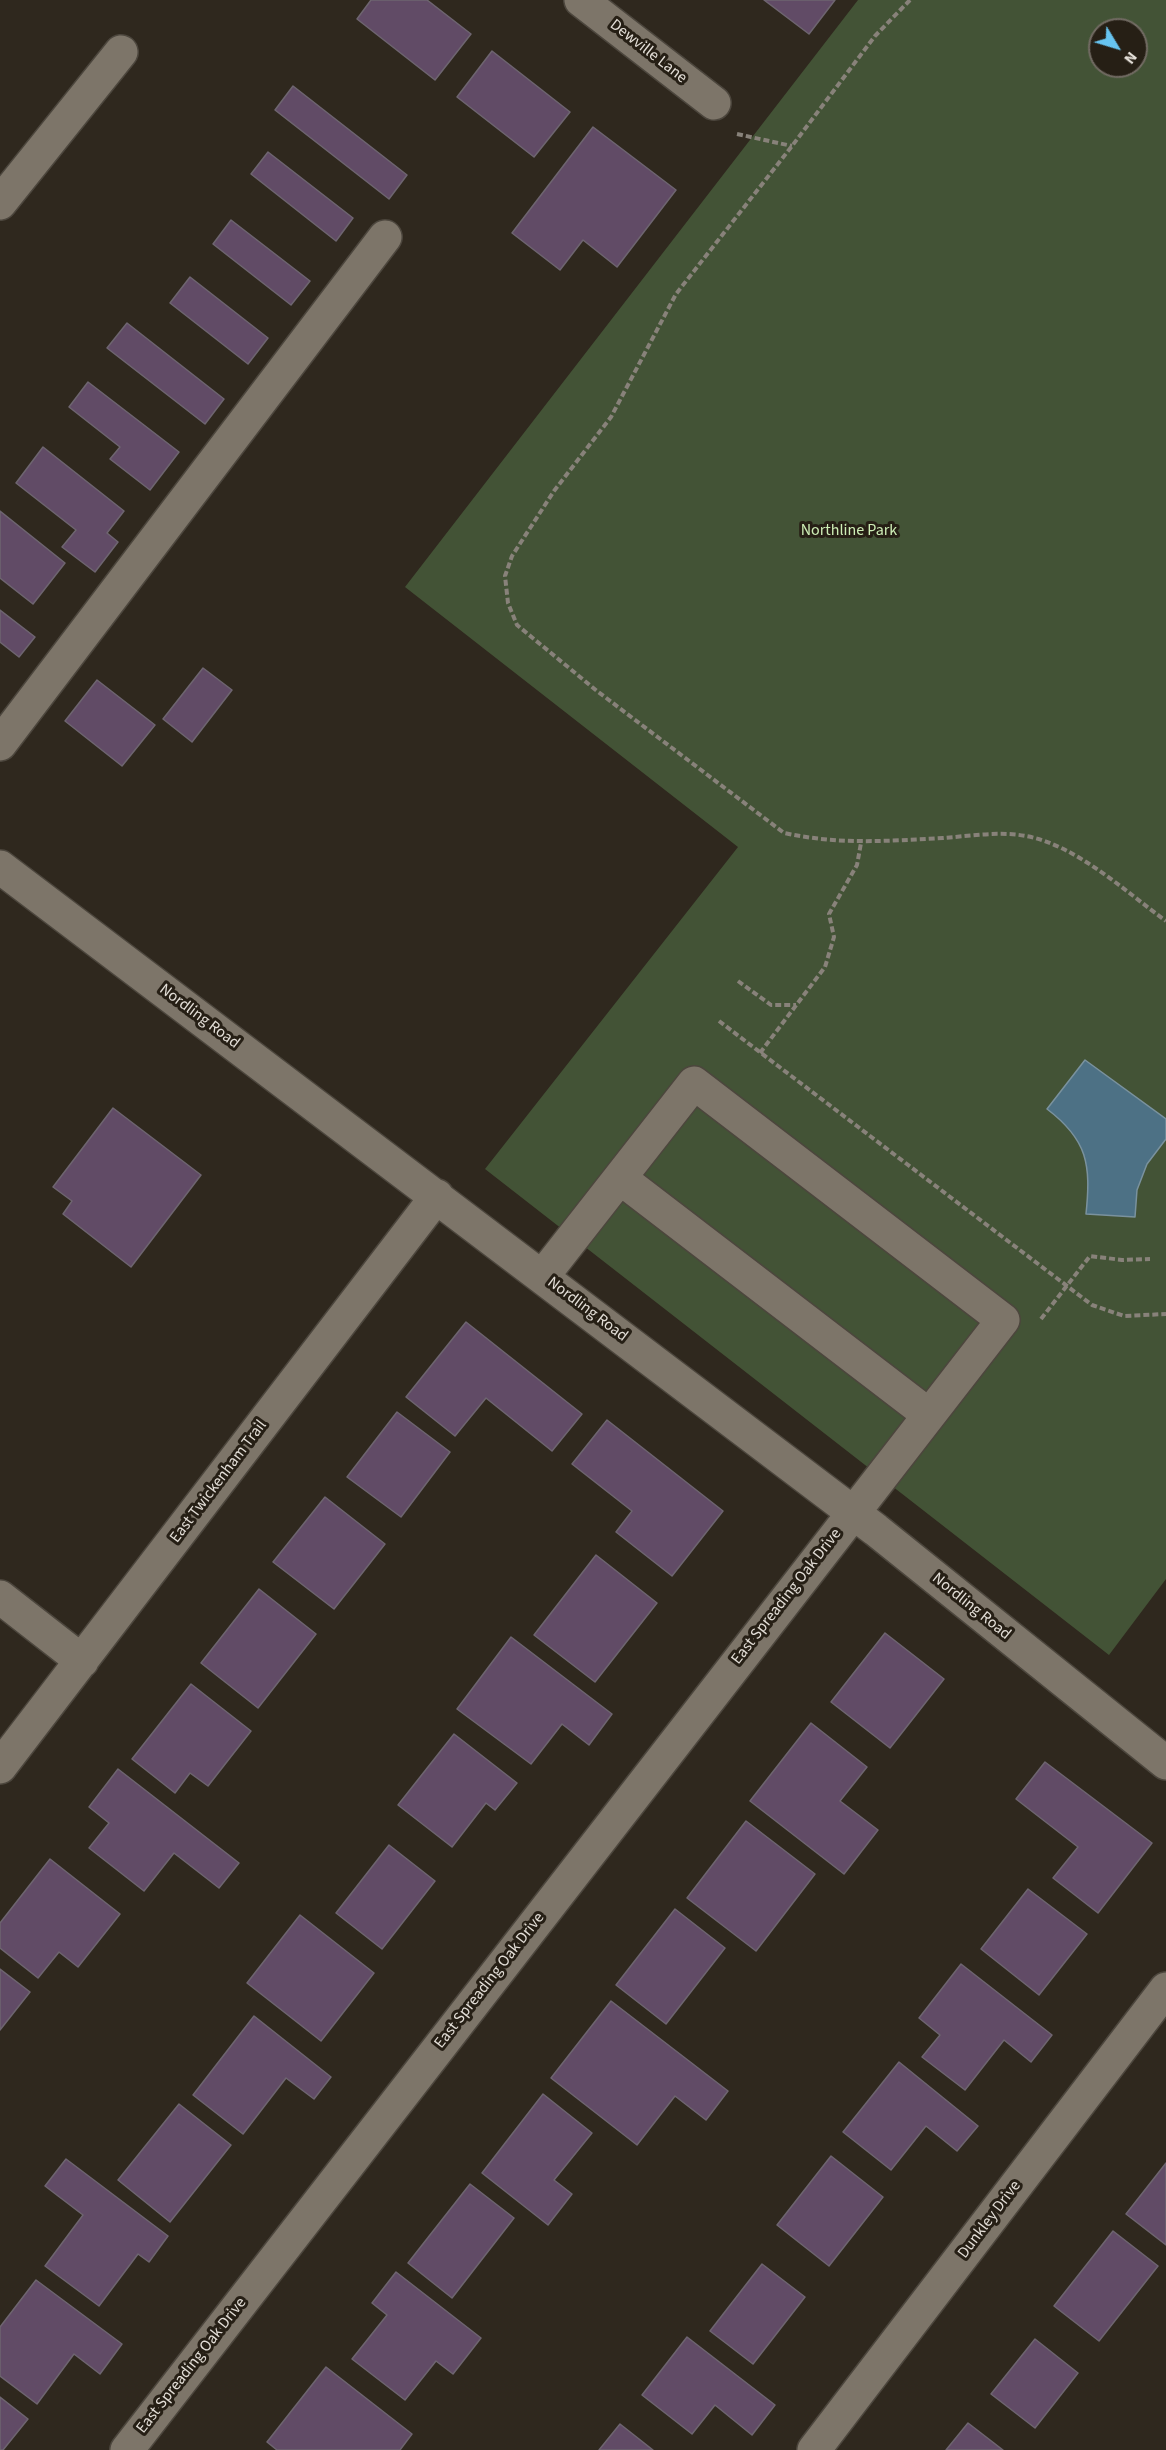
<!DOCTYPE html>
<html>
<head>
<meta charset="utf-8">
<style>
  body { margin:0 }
  #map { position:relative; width:1166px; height:2450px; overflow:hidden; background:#2f281e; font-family:"Source Sans 3",sans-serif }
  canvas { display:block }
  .north { position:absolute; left:1088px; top:18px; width:60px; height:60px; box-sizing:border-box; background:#261f15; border:2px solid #726b63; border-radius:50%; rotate:128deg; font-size:16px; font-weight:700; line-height:24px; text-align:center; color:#e3ded7 }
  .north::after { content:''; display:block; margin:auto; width:21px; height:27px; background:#67c4f0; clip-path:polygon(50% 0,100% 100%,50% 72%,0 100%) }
</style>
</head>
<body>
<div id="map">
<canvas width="1166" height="2450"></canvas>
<div class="north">N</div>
</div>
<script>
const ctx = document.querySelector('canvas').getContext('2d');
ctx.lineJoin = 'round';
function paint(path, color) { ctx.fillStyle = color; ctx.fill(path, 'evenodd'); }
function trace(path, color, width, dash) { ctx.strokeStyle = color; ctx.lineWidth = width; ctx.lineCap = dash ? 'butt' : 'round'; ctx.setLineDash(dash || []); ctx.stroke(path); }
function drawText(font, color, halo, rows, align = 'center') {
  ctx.font = font + ' "Source Sans 3",sans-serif'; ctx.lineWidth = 6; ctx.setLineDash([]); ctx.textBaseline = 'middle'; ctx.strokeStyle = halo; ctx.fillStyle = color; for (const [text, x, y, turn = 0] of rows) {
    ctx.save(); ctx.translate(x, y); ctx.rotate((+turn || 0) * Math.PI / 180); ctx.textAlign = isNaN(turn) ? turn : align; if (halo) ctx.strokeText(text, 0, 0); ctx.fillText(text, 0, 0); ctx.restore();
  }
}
const green = new Path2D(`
  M858,0H1166V1579L1109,1655L485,1169L738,847L405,587ZM1100,30H1136V66H1100Z`);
const water = new Path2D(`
  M1085,1060L1166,1119V1139L1147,1164L1137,1190L1135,1217L1086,1214C1091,1165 1088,1140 1047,1109Z`);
const building = new Path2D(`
  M371,0H427L471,34L435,80L357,19Z
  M764,0H835L809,34Z
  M492,51L570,112L534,157L457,97Z
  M293,86L407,175L389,199L275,110Z
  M593,127L676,190L617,267L583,240L560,270L512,233Z
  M268,152L353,218L336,241L251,174Z
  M231,220L310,281L291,305L213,244Z
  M190,277L268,338L248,364L170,303Z
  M127,323L224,399L205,424L107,348Z
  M88,382L179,452L150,490L110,459L120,447L69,407Z
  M43,447L124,511L107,533L118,542L95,572L62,547L76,530L16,483Z
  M0,511L65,563L33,604L0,578Z
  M0,610L35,637L19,657L0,642Z
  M203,668L232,690L192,742L163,719Z
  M97,680L155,725L122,766L65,721Z
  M113,1108L201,1175L131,1267L63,1214L72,1201L53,1187Z
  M466,1322L582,1414L552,1451L486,1398L455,1436L406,1397Z
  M397,1412L450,1452L401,1517L347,1477Z
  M607,1420L723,1511L672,1576L616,1532L632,1511L572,1464Z
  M325,1497L385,1544L334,1609L273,1562Z
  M596,1555L657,1603L595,1682L534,1635Z
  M259,1589L316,1634L258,1708L201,1663Z
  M885,1633L944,1679L890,1748L831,1702Z
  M511,1637L612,1714L589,1745L562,1724L531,1764L457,1709Z
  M191,1684L251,1731L208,1786L190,1773L175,1793L132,1759Z
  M811,1723L867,1767L840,1801L878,1830L844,1874L750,1801Z
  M454,1734L517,1783L495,1810L486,1803L452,1847L398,1805Z
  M1045,1762L1152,1843L1098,1913L1053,1878L1078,1847L1016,1799Z
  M118,1769L239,1863L219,1888L174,1853L144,1891L89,1848L109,1823L89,1807Z
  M746,1821L815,1874L756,1951L687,1898Z
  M389,1845L435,1881L382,1949L336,1913Z
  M50,1859L120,1914L78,1967L59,1952L38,1978L0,1948V1923Z
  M1028,1889L1087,1934L1039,1995L981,1949Z
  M675,1909L725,1948L666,2024L616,1985Z
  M300,1915L374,1973L321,2041L247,1983Z
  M961,1964L1052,2035L1031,2062L1004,2040L965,2090L922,2057L940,2035L919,2018Z
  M0,1969L30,1992L0,2030Z
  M611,2001L728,2091L706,2120L675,2096L637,2145L551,2078Z
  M254,2016L331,2077L314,2099L286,2078L243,2134L193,2095Z
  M899,2062L978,2126L957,2151L926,2126L891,2170L843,2132Z
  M543,2094L592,2133L554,2180L572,2194L548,2225L482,2173Z
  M179,2104L231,2145L170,2222L118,2180Z
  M831,2156L883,2197L829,2266L777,2225Z
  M66,2159L168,2236L149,2262L138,2254L99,2306L45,2266L83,2215L45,2186Z
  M1166,2163V2245L1126,2214Z
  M470,2184L514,2218L452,2298L408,2263Z
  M1113,2231L1158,2266L1099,2341L1054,2306Z
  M762,2264L805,2297L753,2364L710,2331Z
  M396,2272L481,2338L453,2374L436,2361L405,2400L352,2359L387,2315L372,2303Z
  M36,2280L122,2344L100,2374L74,2354L37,2404L0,2376V2327Z
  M687,2337L775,2405L752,2435L715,2405L692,2434L642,2395Z
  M1035,2339L1078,2373L1035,2428L991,2394Z
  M326,2367L412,2434L400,2450H277L267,2442Z
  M0,2397L28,2419L3,2450H0Z
  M968,2423L1003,2450H946Z
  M620,2424L653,2450H599Z`);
const path = new Path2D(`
  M910,0L875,36L792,146L676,294L611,417L554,491L512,556L505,576L508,603L517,625L597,691L784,833C840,845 886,841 943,838C970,836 999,831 1026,836C1076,845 1126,892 1166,921
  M737,134L792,146
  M738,981L771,1005H796
  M719,1021L1092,1305L1124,1316L1166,1314
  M760,1053L825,967L834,937L829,914L857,865L861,843
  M1041,1319L1090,1256L1122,1260L1150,1259`);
const minor = new Path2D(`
  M581,0L714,103
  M0,203L121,52
  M0,744L385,237
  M0,867L876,1530L1166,1763
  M620,1178L929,1415
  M0,1597L82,1661
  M0,1767L437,1196
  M127,2450L1003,1320L694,1083L542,1277
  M814,2450L1166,1989`);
const streetNames = [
  ["Dewville Lane",648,52,38],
  ["Nordling Road",199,1017,37],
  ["Nordling Road",587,1310,37],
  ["East Twickenham Trail",219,1482,-53],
  ["East Spreading Oak Drive",787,1597,-52],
  ["Nordling Road",971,1607,39],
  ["East Spreading Oak Drive",490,1981,-52],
  ["Dunkley Drive",990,2220,-53],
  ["East Spreading Oak Drive",192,2366,-52]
];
const parkNames = [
  ["Northline Park",849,531]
];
paint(green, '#435336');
paint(water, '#4d7185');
trace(water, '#7a929e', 1.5);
paint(building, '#614b66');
trace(building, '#6e6570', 1.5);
trace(minor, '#4c463d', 36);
trace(path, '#88827a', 4, [6, 3]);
trace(minor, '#7d7569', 33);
drawText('16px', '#e3ded7', '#261f15', streetNames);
drawText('16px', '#cdedb5', '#261f15', parkNames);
</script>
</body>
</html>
